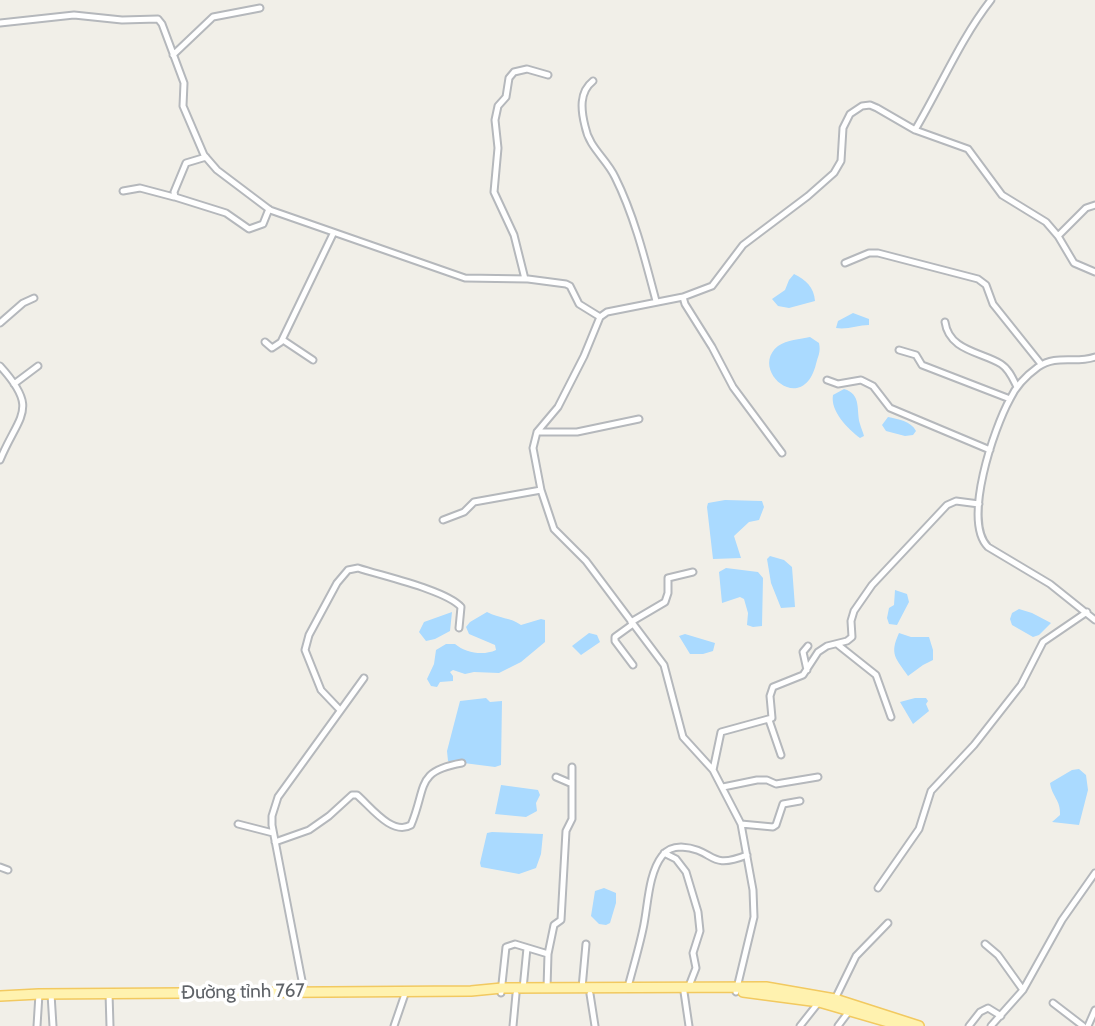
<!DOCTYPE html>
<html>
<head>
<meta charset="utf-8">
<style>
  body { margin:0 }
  canvas { display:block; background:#f1efe8 }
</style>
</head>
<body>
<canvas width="1095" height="1026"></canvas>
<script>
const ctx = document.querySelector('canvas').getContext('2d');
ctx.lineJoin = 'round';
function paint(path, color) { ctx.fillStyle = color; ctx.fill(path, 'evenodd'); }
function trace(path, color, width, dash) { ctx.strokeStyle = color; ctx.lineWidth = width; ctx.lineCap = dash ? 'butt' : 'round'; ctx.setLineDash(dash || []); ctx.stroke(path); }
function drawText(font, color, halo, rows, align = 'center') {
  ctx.font = font + ' Cabin,sans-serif'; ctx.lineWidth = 7; ctx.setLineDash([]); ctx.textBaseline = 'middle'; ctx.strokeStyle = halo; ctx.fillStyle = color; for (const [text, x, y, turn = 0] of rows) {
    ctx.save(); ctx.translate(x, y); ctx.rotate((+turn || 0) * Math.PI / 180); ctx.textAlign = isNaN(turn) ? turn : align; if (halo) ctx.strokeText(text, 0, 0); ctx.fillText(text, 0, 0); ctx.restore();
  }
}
const water = new Path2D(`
  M794,274C806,280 814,287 815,301L789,308L778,306L772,299L785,290L789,280Z
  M853,313L869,319V325C858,325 847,330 836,328L838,321Z
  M810,337L819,343C821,352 818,356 816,364C803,417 748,370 778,346C787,340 800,339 810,337Z
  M844,389C862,394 856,411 860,424C861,428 863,432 864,436L860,438C848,429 830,411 833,395Z
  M888,417C898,419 911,421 916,431L913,435L905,436L886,431L882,425Z
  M725,500L762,501L764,507L759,520L749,522L734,536L741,558L713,559L707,507L708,503Z
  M770,556L784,560L792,567L795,607L781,608L771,583L767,559Z
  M726,568L758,572L763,578L762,626L753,627L747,625L748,613L744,599L740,597L722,603L719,572Z
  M895,590L907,594L909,602L897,625L889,624L887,618L889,608L894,605Z
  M1019,609L1032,613L1051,623L1039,635L1033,637L1012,625L1010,619L1012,613Z
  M452,612L450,631L435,639L426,641L419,632L424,622Z
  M487,612C500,619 510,617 521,625L541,619L545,620V642L521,662L499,673L474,672L465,674L453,670L450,672L453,676V681L440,682L437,687L431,686L427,679L434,664L436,650L446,644H455C466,653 483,656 496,650L495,645L469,634L466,627L470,622Z
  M589,633L597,635L600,642L581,655L572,646Z
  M899,633L911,637H929L933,650V660L923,665L908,676C896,658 889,655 899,633Z
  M685,634L715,643L713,651L703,654H690L679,636Z
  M486,698L490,702L502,701L501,765L495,767L448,761L447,751L460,701Z
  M915,698H926L928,701L926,704L929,711L913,724L900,702Z
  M1079,769L1086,775L1088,790L1079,825L1052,822L1060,815C1061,800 1052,797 1050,783L1072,770Z
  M501,785L538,790L540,795L536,803L537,811L526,817L495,814Z
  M492,832L543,834L541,854L536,868L519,874L481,867L480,863L487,833Z
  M604,888L616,893V903L610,923L606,925L599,924L591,916L595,891Z`);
const street = new Path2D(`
  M0,23L74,15L122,20L158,19L162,24L184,83L183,106L204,155L217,170L270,210L465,278L528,279L566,284L570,286L579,304L600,317
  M173,55L213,17L260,8
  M593,81C579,92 581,110 585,126C589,148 606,158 615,177C634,215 645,259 656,301
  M915,130C940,88 961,38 991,0
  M206,157L186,163L174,192L175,197L226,213L249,229L263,224L269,209
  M123,191L140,188L174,197
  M1058,236L1086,208L1095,205
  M845,263L869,253H878L978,279L986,285L993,304L1041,364
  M525,279L514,235L494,192L498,148L495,120L498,106L506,97L509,78L514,72L527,69L548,75
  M683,297L685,304L712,347L733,387L782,453
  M945,322C949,351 982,352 1001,364C1009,369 1013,379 1017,387
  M0,323L23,303L34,298
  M283,340L313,360
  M265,342L272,348L281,342L333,234
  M899,350L916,355L922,365L1010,399
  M1095,357C1075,364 1057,354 1038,367C1027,375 1016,386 1010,399C994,428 962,521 988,547L1050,584L1095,620
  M0,366C40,410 19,414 0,460
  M827,380L838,384L861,380L873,386L890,408L990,450
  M14,384L38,366
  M537,432H577L639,419
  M443,520L464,512L474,502L541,490
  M631,622L665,602L668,593V578L693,572
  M633,624L615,637V641L633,665
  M837,644L876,675L891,717
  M807,670L803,652L808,646
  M340,710L321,690L305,650L309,635L337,583L348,570L358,568C382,576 446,590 461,607L459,628
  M769,720L781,755
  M713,770L721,732L772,718L770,696L773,687L803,675L818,652L827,646L847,641L852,637L851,621L854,611L872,585L947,505L956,501L979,504
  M556,777L570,783
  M723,787L757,780H767L776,784L818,777
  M238,824L273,833
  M741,824L773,827L776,825L783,804L800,801
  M275,842L309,830L329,816L352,795H357C371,807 392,836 411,825C427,787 415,771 462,763
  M664,853L676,859L686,872L698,912L700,931L693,953L696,968L689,986
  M0,867L8,870
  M878,888L919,829L931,791L974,745L1021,685L1043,642L1087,612
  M985,944L998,955L1023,990
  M628,987C633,968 639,948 643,929C648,907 648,874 662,856C667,849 673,847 681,847C716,849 707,871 747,855
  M547,988L548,954L554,925L561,920L566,831L572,819V767
  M582,988L586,944
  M523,989L527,948
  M304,991L272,825V816L278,797L364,678
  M684,992L689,1026
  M736,992L754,917L753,890L741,824L713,770L683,737L664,665L586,561L554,529L541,490L533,448L537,432L558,407L584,356L600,317L607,312L683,297L712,286L743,245L808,196L834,173L841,161L843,128L850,114L862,106L870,105L877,108L915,130L968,149L1002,195L1046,222L1058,236L1074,263L1095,272
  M109,993L110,1026
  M501,993L506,947L515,944L548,954
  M51,994L53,1026
  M590,994L595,1026
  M835,999L856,956L888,923
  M1053,1003L1083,1026
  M37,1026L39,994
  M394,1026L406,991
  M513,1026L516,994
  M800,1026L819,1002
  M838,1026L850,1010
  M969,1026L980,1012L988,1008L1001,1016
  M991,1026L1023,990L1062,920L1095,873
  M1088,1026L1095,1010`);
const primary = new Path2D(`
  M743,992L819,1002L902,1026
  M0,996L39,994L471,991L502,988L766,987L835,999L919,1026`);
const streetNames = [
  ["Đường tỉnh 767",243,992,-1]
];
paint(water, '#aadaff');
trace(street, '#b5b8bc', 9);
trace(primary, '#f2c960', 12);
trace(street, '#fff', 5);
trace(primary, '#fff2af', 9);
drawText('19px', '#5f6368', '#fff', streetNames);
</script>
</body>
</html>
